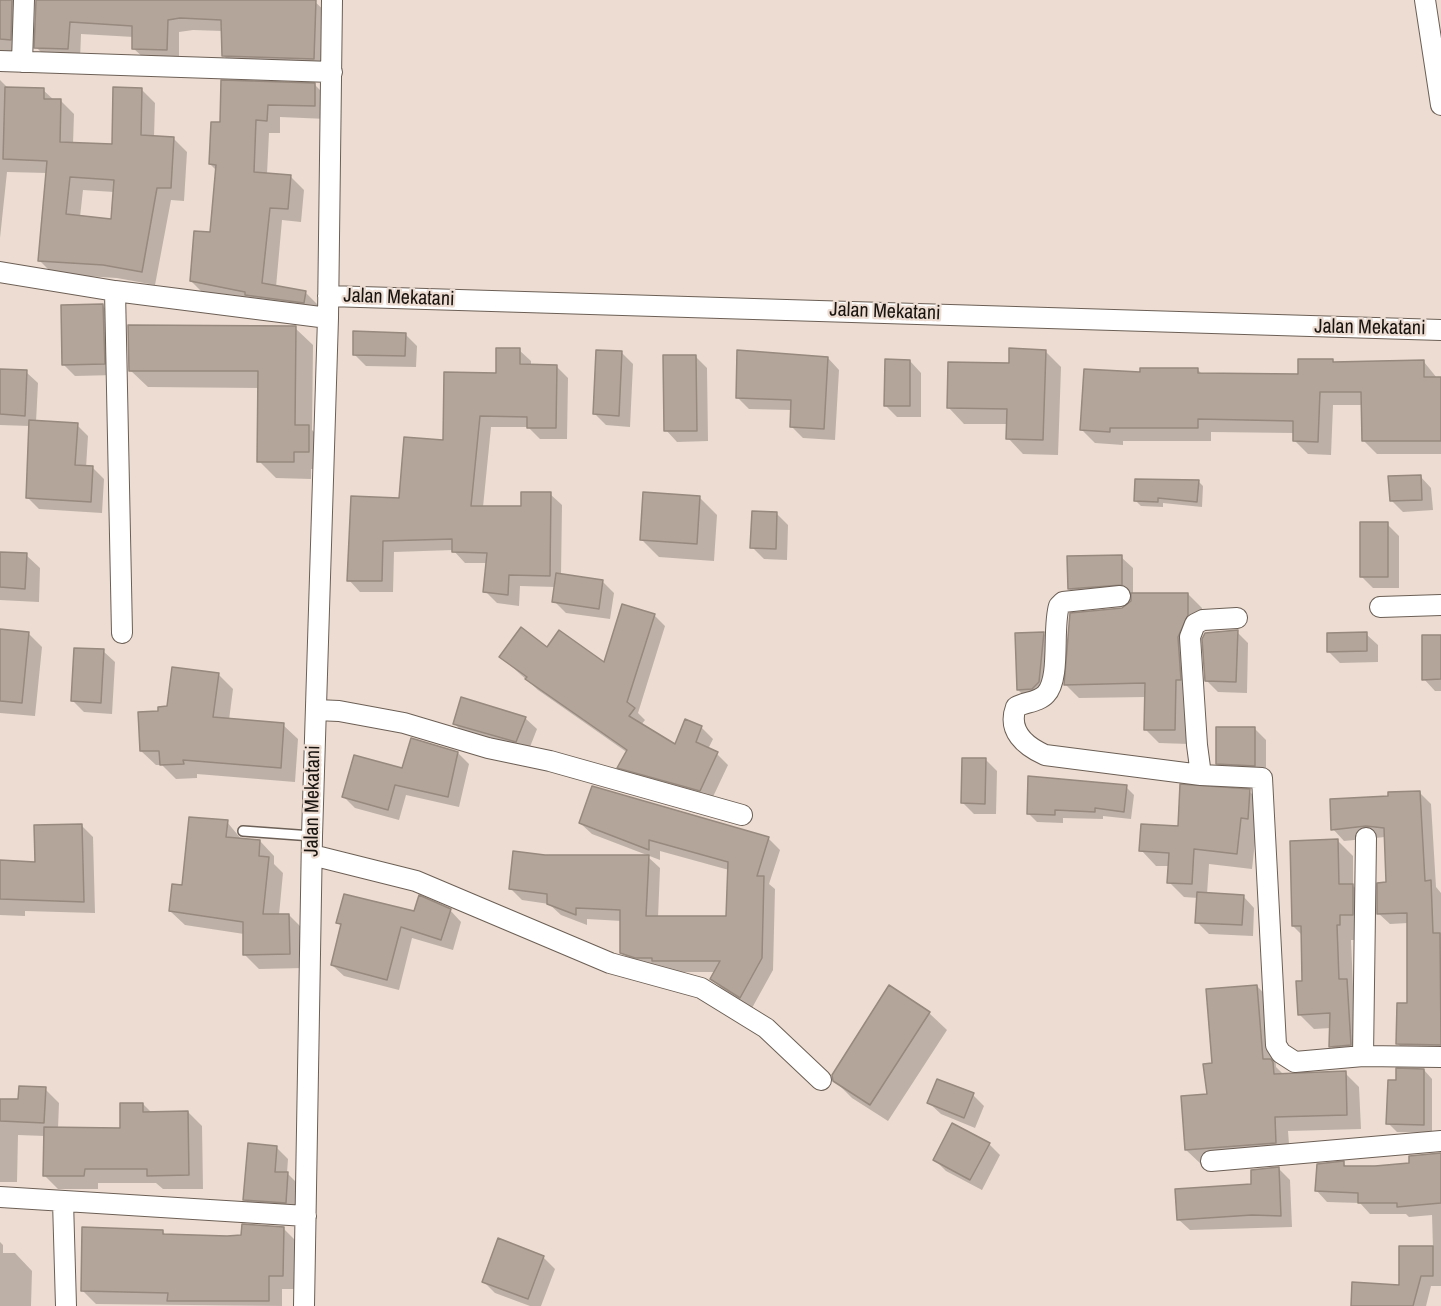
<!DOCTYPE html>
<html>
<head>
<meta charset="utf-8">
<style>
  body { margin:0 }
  canvas { display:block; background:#ecdcd1 }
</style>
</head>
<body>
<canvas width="1441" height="1306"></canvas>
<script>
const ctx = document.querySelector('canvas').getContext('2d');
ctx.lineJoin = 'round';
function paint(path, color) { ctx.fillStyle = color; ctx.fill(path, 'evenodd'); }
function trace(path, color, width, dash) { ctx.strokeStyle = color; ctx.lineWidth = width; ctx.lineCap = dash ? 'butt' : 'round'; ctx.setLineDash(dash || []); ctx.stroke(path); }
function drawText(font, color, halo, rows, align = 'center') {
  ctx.font = font + ' "Archivo Narrow",sans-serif'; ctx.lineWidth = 4.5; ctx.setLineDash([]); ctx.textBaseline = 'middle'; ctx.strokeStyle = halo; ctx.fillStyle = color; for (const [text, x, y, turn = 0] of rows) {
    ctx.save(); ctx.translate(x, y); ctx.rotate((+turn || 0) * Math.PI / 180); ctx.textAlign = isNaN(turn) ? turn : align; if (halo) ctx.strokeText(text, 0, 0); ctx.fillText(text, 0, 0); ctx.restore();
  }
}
const shadow = new Path2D(`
  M0,0H37L30,2L22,51H0Z
  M37,0H313L328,14L326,71L236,68L224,56L223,31L193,30L179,32V61L146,60L133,48L134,37L81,34L80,60L48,59L36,47Z
  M0,80L9,89L43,90L54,100L61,101L74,114L73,144L114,145L141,89L155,103L154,137L173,138L187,152L184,201L171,200L155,285L117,278L53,274L39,260L47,173L7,172L0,238ZM83,190L114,192L113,221L80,217Z
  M315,85L328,98L327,119L280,117V133H269L267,174L291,177L304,190L301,222L282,220L276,287L305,292L318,305L317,315L204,294L191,281L211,234L217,171L210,164L221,124Z
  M103,306L114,317L115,375L75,376L63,364Z
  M295,328L313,345L312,430L326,444V469H311V479L276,478L259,461L260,388L148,387L130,370Z
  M405,334L417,346L416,367L366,366L354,354Z
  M519,350L531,361V366H556L568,378L567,439H540L528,427H491L483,507L522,508L550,494L562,505L561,575L602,581L614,593L610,619L566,613L555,602L556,587L520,586L519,606L497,603L485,591L487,563H465L453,550L394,552L393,592H360L349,580L400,499Z
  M1045,351L1061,367L1058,455L1023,454L1008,438V424H964L949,408L1010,365Z
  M622,353L633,364L630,427L606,425L595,414Z
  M695,356L707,368L708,441L677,442L666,430Z
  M828,358L839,370L835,440L803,438L791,426L792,410L749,409L737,397Z
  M1332,360L1335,363L1424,362L1437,378H1441V454H1377L1363,440V405H1333L1331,455L1308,454L1294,440V433L1211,432V441H1123V445L1095,443L1081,429L1142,374L1197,369L1202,374L1300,376Z
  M910,361L921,373V417H897L885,405Z
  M0,371L26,372L38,383L36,422L77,425L88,436L86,468H93L104,479L102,513L39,509L27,497L30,426L0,425Z
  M1420,476L1431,488L1433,510L1403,512L1391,500Z
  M1198,481L1203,486L1202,507L1163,503V507L1141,506L1136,501Z
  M699,497L717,515L714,561L659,557L641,539Z
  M777,514L788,525L787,560L764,559L752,547Z
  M1387,524L1399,536V588H1373L1361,576Z
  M0,553L26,555L40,568L39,602L0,600Z
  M1121,557L1133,568V594H1188L1202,608V629L1192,652L1189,744L1159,743L1145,729L1146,697L1079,698L1065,684L1122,609L1132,602L1133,596L1081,600L1069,589Z
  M654,615L665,626L638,713L645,720L641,725L676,746L701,727L713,739L708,749L717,754L728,765L711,801L630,778L619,767L628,753L538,690L501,657L548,649L605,664Z
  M0,630L28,633L42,647L35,716L0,713Z
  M1237,632L1248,643L1247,693L1218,692L1206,680Z
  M1043,633L1055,645L1052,686L1030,701L1018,690Z
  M1366,634L1378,645V662L1340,663L1329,652Z
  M1441,636V691H1435L1424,679Z
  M103,651L115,662L112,714L84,712L73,701Z
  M218,674L233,689L229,720L283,725L298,739L295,782L197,774V778L176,779L162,765H156L141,751L159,712Z
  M525,718L537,729L528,752L466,736L455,724Z
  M1254,728L1266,740V776L1229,775L1217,763Z
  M458,753L469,764L459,807L406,795L399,820L355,808L344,797L403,770Z
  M986,760L997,771L996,814H974L962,802Z
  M1126,787L1134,795L1131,819L1103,816V819L1063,818V823L1037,822L1029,814Z
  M593,788L769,839L780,850L769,884L775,889L773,970L752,1008L723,990L712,979L716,972H665L634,964L622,953V921L587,919V925L561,915L549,904L522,900L511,889L545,857H648L660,868L658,918H728L729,870L660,851V860L592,834L580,823Z
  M1249,791L1264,806L1256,833L1252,869L1209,864L1207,894L1243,896L1254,908L1253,936L1209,934L1197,922L1198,898L1184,897L1169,882V866H1156L1141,850Z
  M1389,793H1420L1431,804L1436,887L1441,893V1055H1409L1398,1044L1409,1004L1408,923L1390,924L1378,913L1387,884L1385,837L1344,841L1333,829L1389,798Z
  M227,822L242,840L260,841L274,856V864L283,873L279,915H289L304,930V968L259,969L244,954V934L185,925L170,911Z
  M81,825L93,837L95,913L25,911V916L0,915V862L37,864Z
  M1338,841L1353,856V886L1368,900L1367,929L1354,930L1355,940H1351L1353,987L1361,995L1363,1036L1345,1061L1331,1046V1028L1314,1029L1299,1014L1303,982L1302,935L1293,926Z
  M450,910L461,922L453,950L412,938L399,990L344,976L332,965L342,927L338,923Z
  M1257,986L1271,1001L1276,1067L1284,1075L1345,1073L1359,1087L1361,1129L1288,1131L1290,1157L1201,1164L1186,1150L1208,1096L1213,1064Z
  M890,987L929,1013L947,1030L888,1121L852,1098L834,1080Z
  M1424,1070L1432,1079V1133L1397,1132L1388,1123Z
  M45,1089L59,1103L58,1129L122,1130L143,1104L152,1113L188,1112L202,1126L203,1189H163L156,1183H98V1189H58L44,1175L45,1136L18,1135L17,1182H0V1101H20Z
  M973,1095L984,1106L975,1128L941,1114L929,1103Z
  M989,1144L1000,1155L982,1190L946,1171L934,1159Z
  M276,1147L288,1159L287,1173L299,1185L297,1214L257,1211L245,1200Z
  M1441,1155V1286H1431L1426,1306H1352L1400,1287L1433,1248L1432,1215L1409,1217L1406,1214H1370L1360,1203L1327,1202L1317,1191L1343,1163L1347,1167L1410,1164Z
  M1279,1169L1290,1180L1292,1227L1190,1230L1178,1219L1253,1186Z
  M283,1228L297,1242V1289H282V1306L96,1304L82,1290L162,1231L167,1236L227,1237Z
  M0,1242L3,1245V1253H15L32,1271L31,1306H0Z
  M543,1257L555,1269L541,1306H530L495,1293L483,1281Z`);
const building = new Path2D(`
  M0,0H12L11,40L0,39Z
  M36,0H316L314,59L222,56L221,20L180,18L168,20L167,50L132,49V26L70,22L68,49L34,48Z
  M221,80L315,83V106L268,105L267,121L256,120L254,172L291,175L288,209L270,208L262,283L306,291L304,303L245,295V292L190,281L194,231L210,232L216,165L209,164L211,122H220Z
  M5,87L44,88V99H61L60,142L112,144L113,87L142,88L141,135L174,137L171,188H157L142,272L103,265L38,261L47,161L3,159ZM70,177L114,180L111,219L66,214Z
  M103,304L105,364L62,365L61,305Z
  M128,325L296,326L295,425H309V452H294V462H257L258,371H129Z
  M353,331L406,333L405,356L353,355Z
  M496,348H520V364L557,365L556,428H527V417L480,416L471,506H521V492H551L550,576L509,575L508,595L483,592L487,553L452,552V539L383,541L382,581H347L351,496L399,498L404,437L443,440L444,372L496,373Z
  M1009,348L1046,350L1043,440L1006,439L1007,409L947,408L948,362L1009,363Z
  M596,350L622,351L619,416L593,414Z
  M737,350L828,357L824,429L790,427L791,400L736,398Z
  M663,355H696L697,431H664Z
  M885,359L910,360V406H884Z
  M1298,359H1333V362L1424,360V377H1441V441H1362L1361,392H1320L1318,442L1293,441V421L1198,419V428H1110V432L1080,430L1084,369L1140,372V368H1198V373L1298,374Z
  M0,369L27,370L25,416L0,414Z
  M29,420L78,423L75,465L93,466L91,502L26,498Z
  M1421,475L1422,500L1390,501L1388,476Z
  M1135,479L1199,480L1197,502L1158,498V502L1134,501Z
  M643,492L700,496L697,544L640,540Z
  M752,511L777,512L776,549L750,548Z
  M1360,522H1388V577H1360Z
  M0,552L27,553L25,589L0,587Z
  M1122,555V585L1068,589L1067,556Z
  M556,573L603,580L599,609L552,602Z
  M1131,593H1188V615L1178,637L1181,680H1176L1175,730H1144L1145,683L1064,685L1070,613L1122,608L1131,601Z
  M622,604L655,614L627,702L635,708L629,716L675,744L685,719L702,726L696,742L718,752L700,791L617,768L627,750L525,679L527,677L499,657L521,627L547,647L559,630L604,662Z
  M0,629L29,632L22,703L0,701Z
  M1238,630L1236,682L1205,681L1202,639L1205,633Z
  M1044,632L1039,682L1032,689L1017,690L1015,633Z
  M1367,632V651L1327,652V633Z
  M1422,635H1441V679L1422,680Z
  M74,648L104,649L101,703L71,701Z
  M172,667L219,673L213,717L284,723L281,768L183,760L184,764L160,765L159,751H140L138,712L158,711V707L167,706Z
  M461,697L526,717L516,742L453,724Z
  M1216,727H1255V766L1216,764Z
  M411,738L458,752L448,797L395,785L388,810L342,797L354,755L402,768Z
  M962,758H986L985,804L961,803Z
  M1028,776L1127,785L1124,812L1095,808V812L1055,810V815L1027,814Z
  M1180,784L1250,789L1248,819L1241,818L1237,854L1194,849L1192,884L1167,883L1169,853L1139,851L1141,824L1178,826Z
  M592,786L769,837L757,876H764L762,958L740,998L710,979L720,961H652V958H635L620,953V910L576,908V915L547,904V894L509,889L513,851L545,855H649L646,916H726L728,862L649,840V850L579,823Z
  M1420,791L1425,881L1431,880L1433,933H1440L1441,1045L1396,1044L1397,1003H1407V913L1377,914V883L1386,882L1384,828L1366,826L1331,830L1330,799L1388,796V792Z
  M189,817L228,820L226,837L260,840L259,856L269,857L263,914H289L290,954L243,955V922L169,911L172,884L182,885Z
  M82,824L84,902L0,899V860L35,862L34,825Z
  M1338,839L1339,884H1353V915H1340V925H1337L1339,979H1347L1351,1045L1329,1047L1330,1013L1298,1015L1296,981H1302L1301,926H1292L1290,841Z
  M1197,892L1244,895L1242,925L1195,923Z
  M344,894L414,911L419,895L451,909L441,940L401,927L387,980L331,965L341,924L336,923Z
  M889,985L930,1012L870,1105L833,1081L832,1075Z
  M1257,985L1263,1059H1271L1273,1062L1274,1074L1346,1071L1347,1115L1275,1117L1276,1143L1185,1150L1181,1096L1207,1094L1203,1064L1212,1063L1206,989Z
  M1396,1068L1424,1069V1125L1386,1124L1388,1080H1396Z
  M937,1079L974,1093L964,1118L927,1103Z
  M19,1086L46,1087L44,1123L0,1121V1099H18Z
  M120,1103H143V1112L188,1111L189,1175L147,1176V1169H85L84,1176H43L44,1127L120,1128Z
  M952,1123L990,1143L970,1180L933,1160Z
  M248,1143L277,1146L275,1172H288L286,1203L243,1200Z
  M1441,1153V1203L1397,1207V1203H1358V1193L1315,1191L1317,1164L1344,1161V1166H1375L1409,1163V1156Z
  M1279,1167L1281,1216L1252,1215L1177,1220L1175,1189L1251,1184V1170Z
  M242,1224L284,1227L283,1276H269V1301H167L168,1293L81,1291L82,1227L163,1230V1234L227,1236L241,1235Z
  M498,1238L544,1256L528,1299L482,1282Z
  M1399,1246H1433V1276H1421L1413,1306H1351L1352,1282L1399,1285Z`);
const service = new Path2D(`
  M243,831L312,836`);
const minor = new Path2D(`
  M1425,0L1441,105
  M0,61L332,72
  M22,62L24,0
  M0,272L115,291L328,318
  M115,291L122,633
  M328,296L1441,330
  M1120,596L1063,602L1059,606C1052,628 1061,678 1046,694C1039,702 1025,702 1016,707C1007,731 1025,746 1045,755L1201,775
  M1380,607L1441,605
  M1237,618L1203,620L1195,624L1190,637L1197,745L1201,775L1262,778L1276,1045L1281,1053L1295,1062L1363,1056L1441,1057
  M316,710L339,711L404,723L488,748L550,761L742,815
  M312,855L416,881L610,963L701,988L766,1028L821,1080
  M1363,1056L1366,838
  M1211,1161L1441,1141
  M0,1197L306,1216
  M63,1201L66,1306
  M304,1306L312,836L328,318L332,0`);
const streetNames = [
  ["Jalan Mekatani",399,298,2],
  ["Jalan Mekatani",885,312,2],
  ["Jalan Mekatani",1370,328,1],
  ["Jalan Mekatani",313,801,-89]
];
paint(shadow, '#0003');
paint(building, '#b4a59a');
trace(building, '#97897e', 1.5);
trace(service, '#6c5f55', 12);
trace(minor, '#6c5f55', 22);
trace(service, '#fff', 9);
trace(minor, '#fff', 20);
drawText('20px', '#191410', '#ecdcd1', streetNames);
</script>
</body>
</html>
